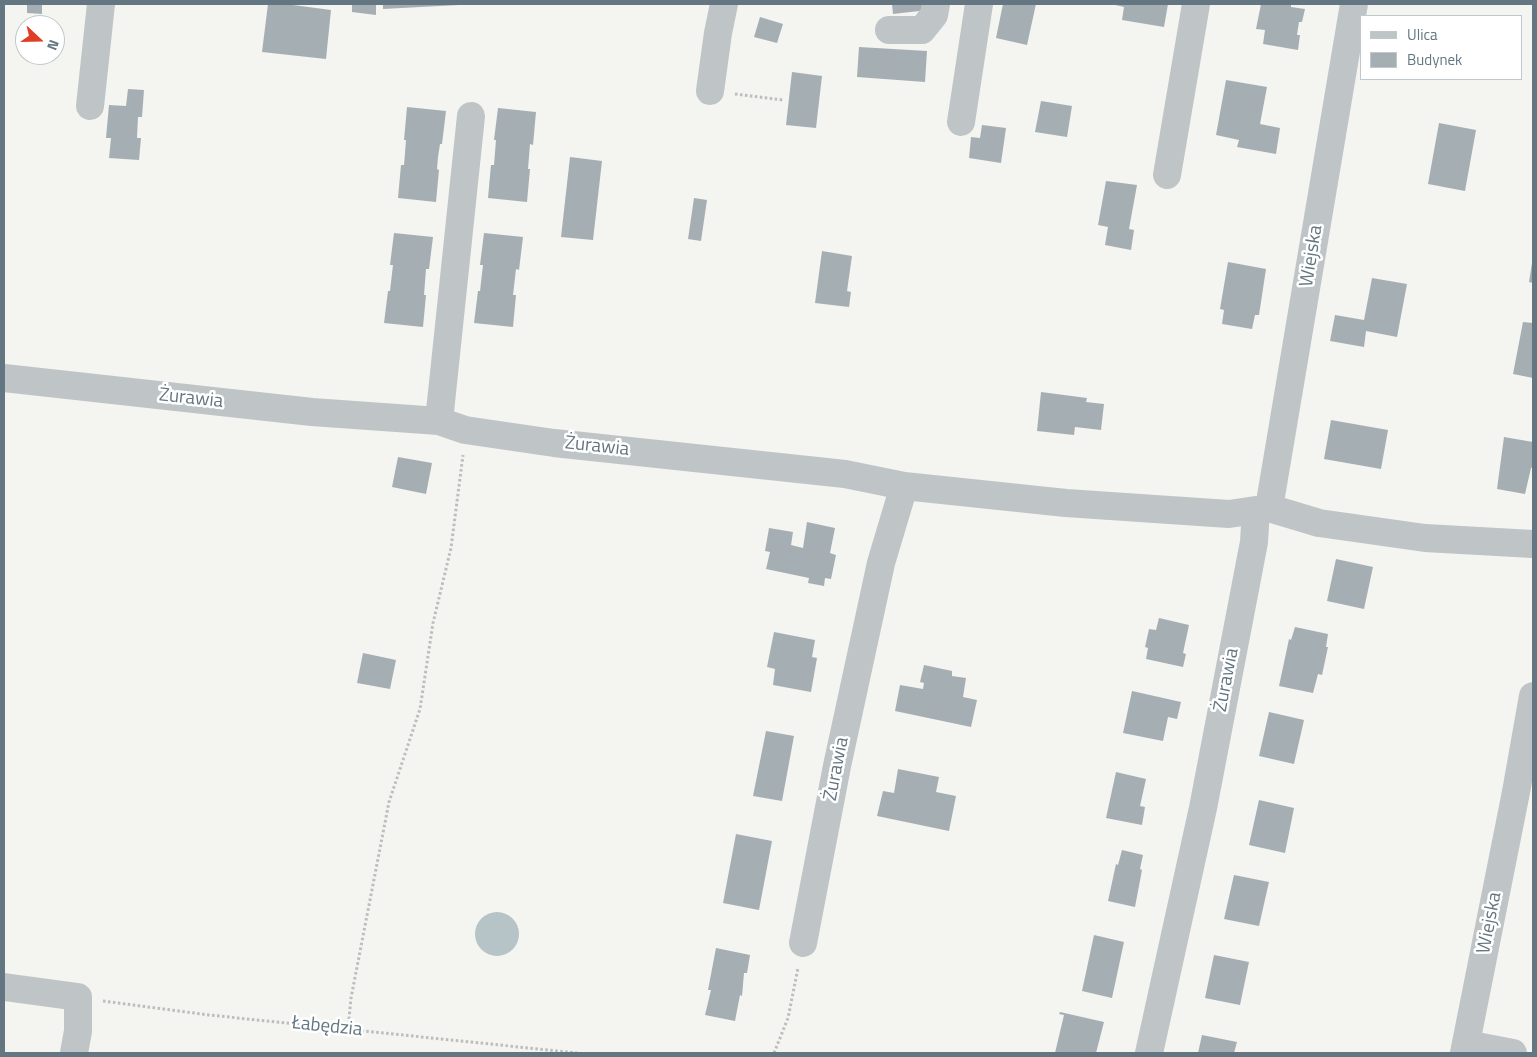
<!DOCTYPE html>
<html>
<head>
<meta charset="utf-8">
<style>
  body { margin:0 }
  #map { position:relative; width:1537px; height:1057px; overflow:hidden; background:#f4f4f0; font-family:"Titillium Web",sans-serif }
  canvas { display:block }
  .frame { position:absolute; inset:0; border:5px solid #637681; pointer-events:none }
  .legend { position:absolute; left:1360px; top:15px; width:162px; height:65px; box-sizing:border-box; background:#fff; border:1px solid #c1c8cd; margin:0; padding:6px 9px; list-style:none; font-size:15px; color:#637681 }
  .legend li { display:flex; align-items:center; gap:10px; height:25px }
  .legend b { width:25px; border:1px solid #c1c8cd }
  .north { position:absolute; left:15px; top:15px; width:50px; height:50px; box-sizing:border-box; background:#fff; border:1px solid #c1c8cd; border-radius:50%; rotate:111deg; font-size:14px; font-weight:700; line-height:20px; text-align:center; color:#637681 }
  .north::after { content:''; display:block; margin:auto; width:18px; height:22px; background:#e03e24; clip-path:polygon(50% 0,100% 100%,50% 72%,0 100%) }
</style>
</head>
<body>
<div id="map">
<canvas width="1537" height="1057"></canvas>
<div class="frame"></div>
<ul class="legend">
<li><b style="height:6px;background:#bfc4c6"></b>Ulica</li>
<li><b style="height:14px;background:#a5afb3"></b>Budynek</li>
</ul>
<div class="north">N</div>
</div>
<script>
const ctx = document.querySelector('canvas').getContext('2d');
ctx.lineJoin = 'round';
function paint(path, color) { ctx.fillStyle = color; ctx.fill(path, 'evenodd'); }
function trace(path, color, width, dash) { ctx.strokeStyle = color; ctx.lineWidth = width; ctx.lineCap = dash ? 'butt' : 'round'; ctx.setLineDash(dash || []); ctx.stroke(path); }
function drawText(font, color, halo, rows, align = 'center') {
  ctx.font = font + ' "Titillium Web",sans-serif'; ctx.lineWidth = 5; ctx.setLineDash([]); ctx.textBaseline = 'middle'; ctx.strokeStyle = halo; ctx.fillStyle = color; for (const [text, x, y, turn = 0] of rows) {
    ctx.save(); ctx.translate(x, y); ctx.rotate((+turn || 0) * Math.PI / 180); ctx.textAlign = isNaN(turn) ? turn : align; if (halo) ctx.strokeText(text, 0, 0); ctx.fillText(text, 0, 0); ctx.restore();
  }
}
const water = new Path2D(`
  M475 934a22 22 0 1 1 44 0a22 22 0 1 1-44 0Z`);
const building = new Path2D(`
  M27,4H42V14L27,13Z
  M268,4H293V5L331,10L326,59L262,52Z
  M352,4H376V15L352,12Z
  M383,4H459V5L383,9Z
  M892,4H927L928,10L893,14Z
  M1003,4H1036L1027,45L996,38Z
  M1111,4H1168L1164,27L1122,20L1124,7Z
  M1261,4H1291V7L1305,9L1302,22H1299L1297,35H1300L1298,50L1263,44L1265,30L1256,29Z
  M760,17L783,24L777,43L754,37Z
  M859,47L927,51L925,82L857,77Z
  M792,72L822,76L816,128L786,125Z
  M1226,80L1267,87L1260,124L1280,128L1276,154L1237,147L1239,140L1216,135Z
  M128,89L144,90L142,117H138L137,138H141L139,160L109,158L111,138H106L109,105L126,106Z
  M1041,101L1072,106L1067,137L1035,132Z
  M407,107L446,111L442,144H440L438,157L437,169L439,170L436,202L398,198L401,165H404L405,153L406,140H404Z
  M498,108L536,112L533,145L530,144L528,169H530L527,202L488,198L491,165H494L496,140H494Z
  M1439,123L1476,130L1465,191L1428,184Z
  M982,125L1006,128L1001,163L969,158L971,137L980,138Z
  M570,157L602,161L593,240L561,237Z
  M1106,181L1137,185L1129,229L1134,230L1131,250L1105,245L1108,227L1098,225Z
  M694,198L707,200L701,241L688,239Z
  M394,233L433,237L429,269H426L424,295H426L423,327L384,323L388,291H390L393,265H390Z
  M484,233L523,237L519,270L516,269L513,295H516L513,327L474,323L478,291H480L483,265H480Z
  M822,251L852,256L847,291L851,292L849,307L815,303Z
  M1228,262L1266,269L1259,315H1255L1252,329L1222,324L1224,310L1220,309Z
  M1532,263H1533V283L1529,282Z
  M1372,278L1407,284L1397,337L1366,331L1364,347L1330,341L1335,315L1364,320Z
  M1523,322L1533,323V378L1513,374Z
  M1041,392L1087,398L1086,402L1104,404L1101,430L1075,427L1074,435L1037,431Z
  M1331,420L1388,430L1381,469L1324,459Z
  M1504,437L1533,442V467L1531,468L1525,494L1497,489Z
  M398,457L432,463L426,494L392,487Z
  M807,522L835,528L830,553L836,555L831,579L825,578L824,586L808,583L809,578L766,569L770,552L765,551L769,528L793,532L791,545L803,548Z
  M1336,559L1373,567L1364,609L1327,601Z
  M1159,618L1189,625L1183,653L1186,654L1183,667L1146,659L1148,648L1145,647L1149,629L1156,630Z
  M1295,627L1328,634L1326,647H1328L1322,675L1318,674L1313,693L1279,686L1289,639L1291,640Z
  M774,632L815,640L812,657L817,658L811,692L773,685L775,669L767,667Z
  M363,653L396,660L390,689L357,683Z
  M924,665L952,671V676L966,678L963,697L977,700L971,727L895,711L900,685L923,689L924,683L920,682Z
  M1132,691L1181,702L1177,719L1168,717L1163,741L1123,733Z
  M1269,712L1304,720L1294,764L1259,756Z
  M766,731L794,736L782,801L753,796Z
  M898,769L939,777L936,792L956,796L949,831L877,816L883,791L894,793Z
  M1116,772L1146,779L1140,806L1145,807L1142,825L1106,818Z
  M1259,800L1294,808L1285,853L1249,845Z
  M736,834L772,841L759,910L723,903Z
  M1122,850L1143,855L1140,869L1142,870L1135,907L1108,901L1116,864L1118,865Z
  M1234,875L1269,882L1259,926L1224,919Z
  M1094,935L1124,942L1112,998L1082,991Z
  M716,948L750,955L747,973H744L742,996L740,995L735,1021L705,1015L711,990H708Z
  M1214,955L1249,962L1240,1005L1205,998Z
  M1060,1012L1104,1022L1096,1053H1055L1064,1015L1059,1014Z
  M1202,1035L1237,1042L1234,1053H1198Z`);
const path = new Path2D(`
  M735,94L783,100
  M103,1001L209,1015L577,1053
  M348,1029L351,998L389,802L420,709L433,623L451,548L463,455
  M774,1053L788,1018L798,968`);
const minor = new Path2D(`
  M889,30H922L934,15L936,4
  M710,91L718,33L724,4
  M90,106L101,4
  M961,122L979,4
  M1167,175L1196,4
  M4,378L312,412L439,421L465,430L554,443L845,474L904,486L1066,503L1229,514L1269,508L1319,523L1425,538L1533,544
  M439,421L471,116
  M1269,508L1354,4
  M803,943L837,766L881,563L904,486
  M4,987L78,997V1031L74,1053
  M1466,1044L1513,1053
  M1149,1053L1203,808L1254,542L1256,510
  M1464,1053L1516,792L1533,696`);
const streetNames = [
  ["Wiejska",1312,256,-81],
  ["Żurawia",191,399,6],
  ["Żurawia",597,447,6],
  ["Żurawia",1227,680,-79],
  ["Żurawia",837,769,-79],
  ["Wiejska",1490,923,-79],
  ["Łabędzia",327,1027,6]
];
paint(water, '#b6c4c7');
paint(building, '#a5afb3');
trace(path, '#bbbdbf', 3, [2.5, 2.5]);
trace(minor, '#bfc4c6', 28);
drawText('19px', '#637681', '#fff', streetNames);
</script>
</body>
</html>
